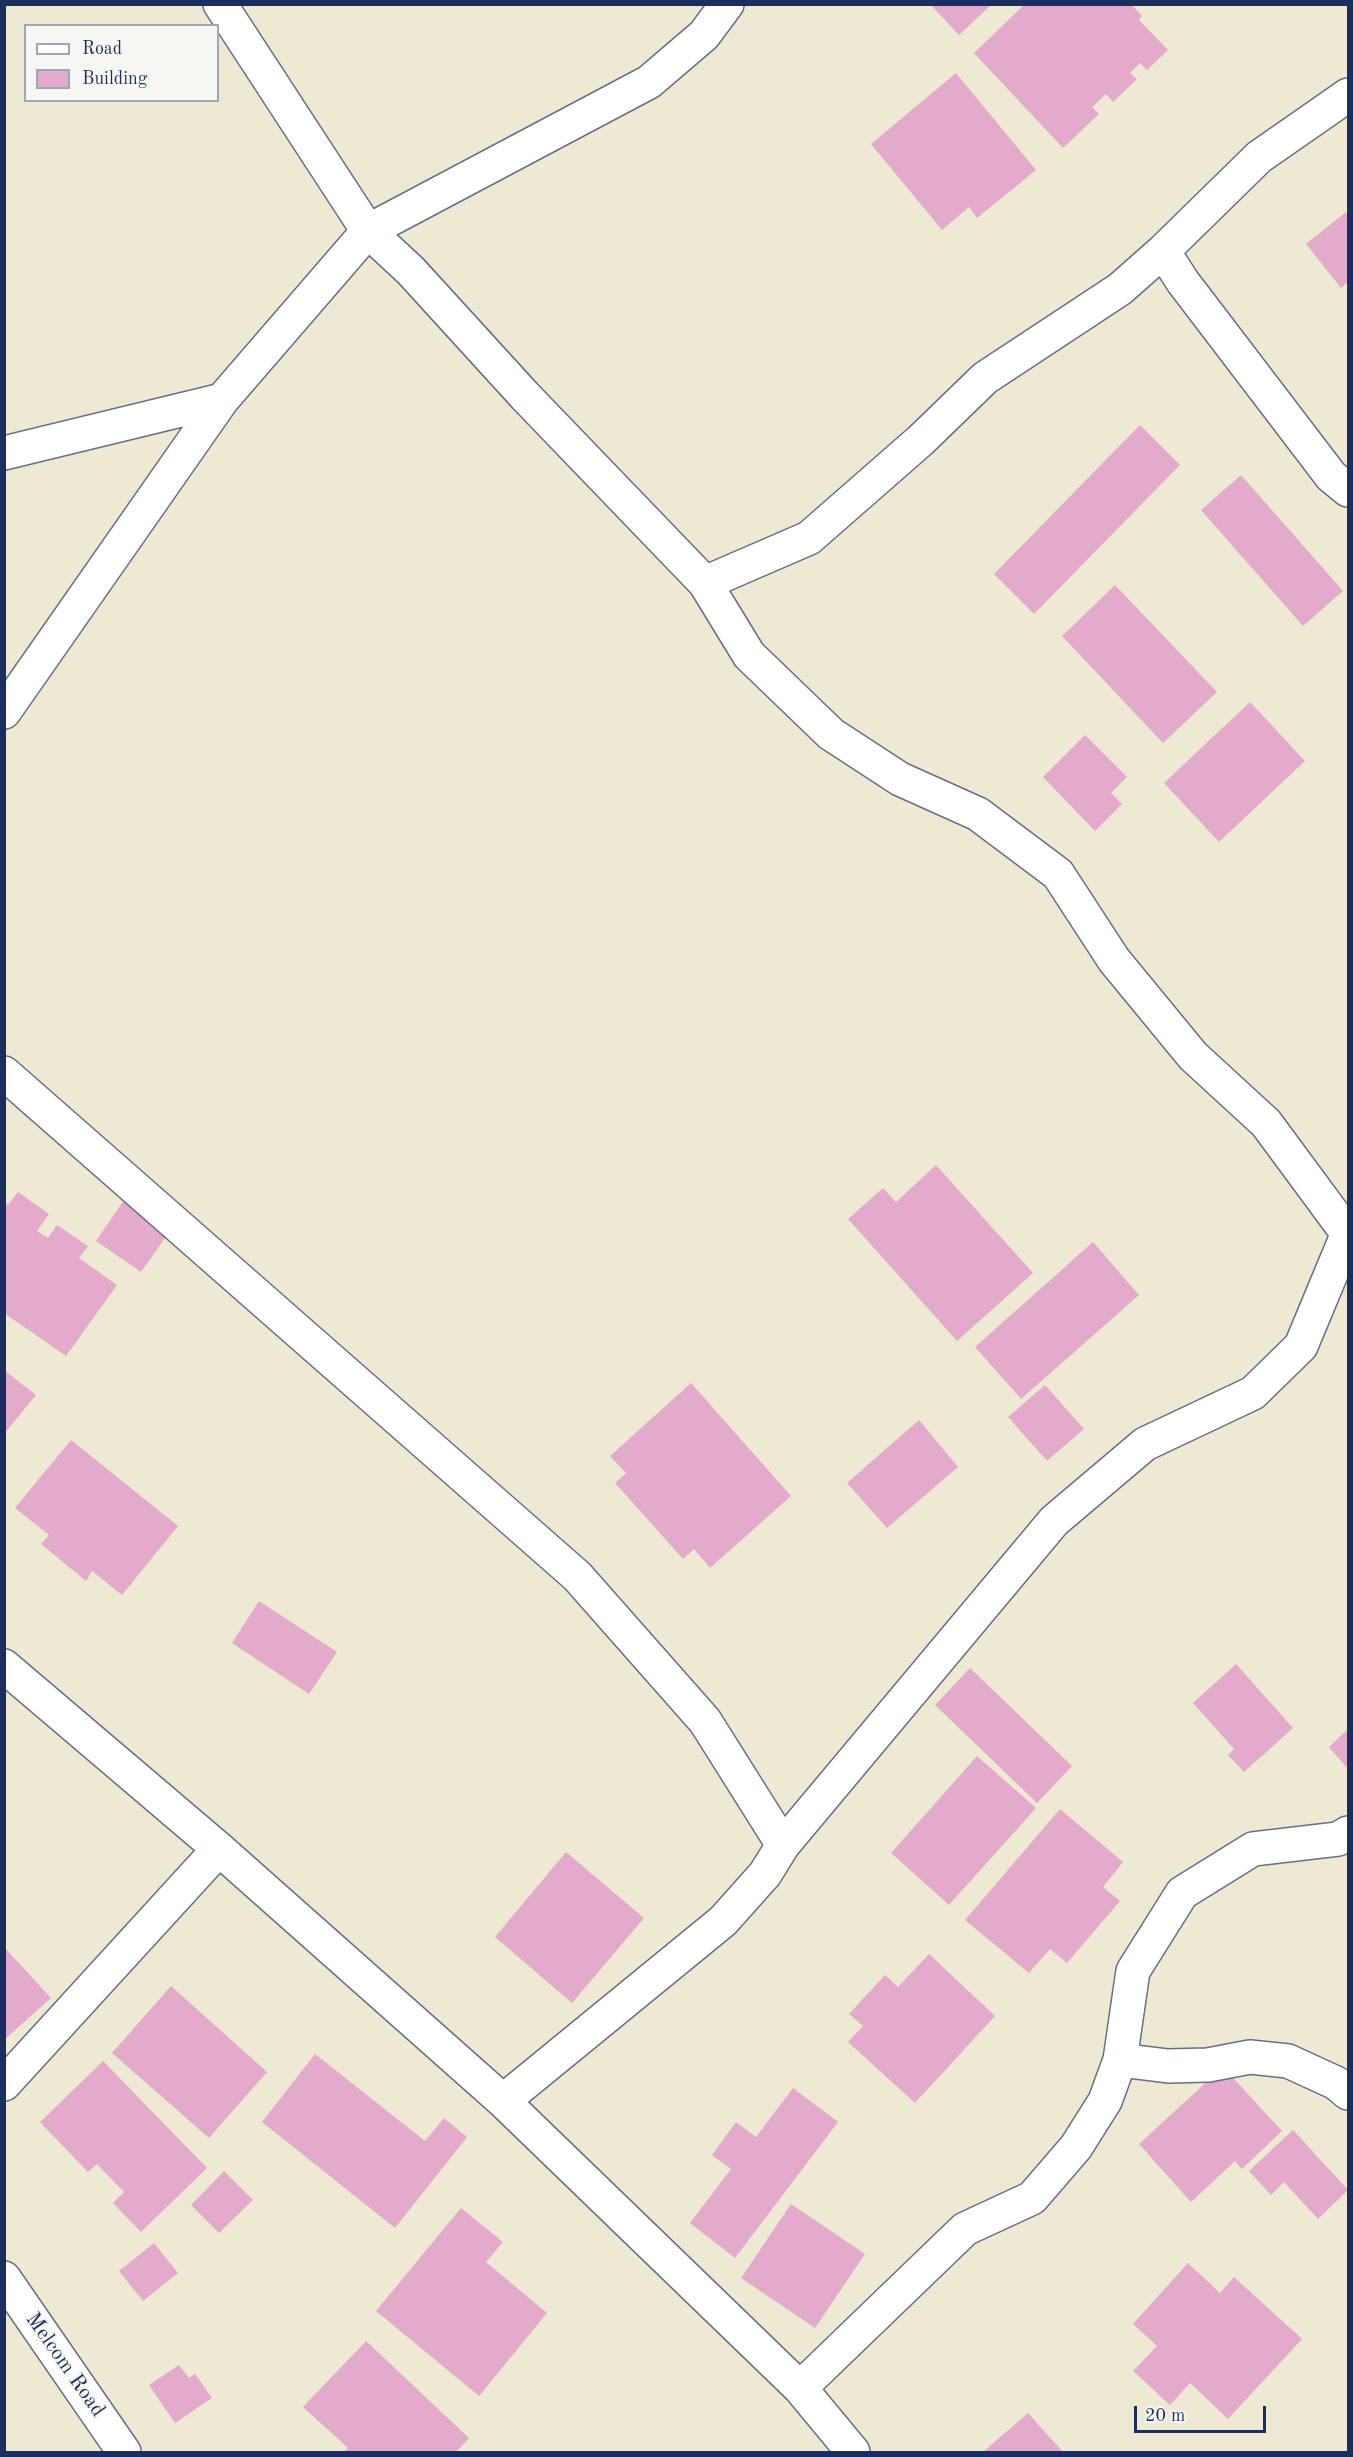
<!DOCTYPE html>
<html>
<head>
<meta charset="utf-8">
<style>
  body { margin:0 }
  #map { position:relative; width:1353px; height:2457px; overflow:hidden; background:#ede9d2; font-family:"Old Standard TT",serif }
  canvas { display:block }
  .frame { position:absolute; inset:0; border:6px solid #1b2f5e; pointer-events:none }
  .legend { position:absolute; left:24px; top:24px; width:195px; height:78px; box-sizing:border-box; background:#f6f6f2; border:2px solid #9ea6b7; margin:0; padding:8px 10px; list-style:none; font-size:18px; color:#1b2f5e }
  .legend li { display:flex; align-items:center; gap:12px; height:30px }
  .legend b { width:30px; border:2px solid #9ea6b7 }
  .scale { position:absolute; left:1134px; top:2406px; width:132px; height:27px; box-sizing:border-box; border:3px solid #1b2f5e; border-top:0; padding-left:8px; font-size:18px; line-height:21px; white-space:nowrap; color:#1b2f5e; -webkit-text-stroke:4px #f6f6f2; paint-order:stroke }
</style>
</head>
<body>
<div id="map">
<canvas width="1353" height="2457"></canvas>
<div class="frame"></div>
<ul class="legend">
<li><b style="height:8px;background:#fff"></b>Road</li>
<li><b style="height:16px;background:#e4aacb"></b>Building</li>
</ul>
<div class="scale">20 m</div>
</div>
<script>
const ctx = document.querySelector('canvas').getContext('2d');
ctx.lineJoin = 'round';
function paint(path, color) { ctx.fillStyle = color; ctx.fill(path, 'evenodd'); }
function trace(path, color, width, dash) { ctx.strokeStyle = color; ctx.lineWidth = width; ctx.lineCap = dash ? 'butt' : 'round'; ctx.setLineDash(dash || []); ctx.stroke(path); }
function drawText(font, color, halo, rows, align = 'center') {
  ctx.font = font + ' "Old Standard TT",serif'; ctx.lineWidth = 5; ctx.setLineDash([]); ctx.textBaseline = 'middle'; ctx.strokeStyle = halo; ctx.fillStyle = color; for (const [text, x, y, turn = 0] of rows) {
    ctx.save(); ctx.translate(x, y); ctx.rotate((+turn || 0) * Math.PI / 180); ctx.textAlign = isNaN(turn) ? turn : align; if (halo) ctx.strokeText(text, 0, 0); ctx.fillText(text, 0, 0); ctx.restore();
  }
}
const building = new Path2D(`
  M930,4H992L959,35Z
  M1025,4H1131L1142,16L1139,20L1168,50L1147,70L1140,63L1130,73L1137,79L1113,102L1106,94L1092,107L1099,114L1063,148L974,53Z
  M956,73L1036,170L977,218L969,207L942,230L871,144Z
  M1346,212L1348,216V282L1341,288L1306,244Z
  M1140,425L1180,465L1034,614L994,574Z
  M1241,475L1343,591L1303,626L1201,510Z
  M1115,585L1217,692L1163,743L1062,636Z
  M1250,702L1305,761L1219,842L1164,783Z
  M1085,735L1127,777L1111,793L1122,804L1095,831L1043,777Z
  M936,1165L1033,1273L957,1341L848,1219L883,1188L896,1202Z
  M18,1192L49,1214L37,1231L48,1238L57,1225L88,1246L79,1258L117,1285L66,1356L4,1313V1203L8,1205Z
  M124,1200L170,1231L141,1272L96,1241Z
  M1093,1242L1139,1295L1021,1399L975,1347Z
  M4,1370L36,1395L4,1434Z
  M691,1383L791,1496L710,1568L694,1549L683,1559L615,1483L626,1473L610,1456Z
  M1045,1385L1084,1429L1047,1461L1008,1417Z
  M919,1420L958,1467L887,1528L847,1483Z
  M71,1440L178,1526L122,1595L92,1571L86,1581L41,1544L49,1535L15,1508Z
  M259,1601L337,1652L309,1694L232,1643Z
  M1236,1664L1293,1728L1244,1772L1228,1755L1234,1749L1193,1703Z
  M970,1668L1072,1766L1037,1803L935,1705Z
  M1348,1729V1769L1329,1747Z
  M977,1756L1036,1808L949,1905L891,1853Z
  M1060,1809L1123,1862L1103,1887L1120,1901L1067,1963L1050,1949L1029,1973L965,1920Z
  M566,1852L644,1918L572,2003L495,1937Z
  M4,1947L51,1998L4,2040Z
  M929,1954L995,2016L915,2103L848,2042L863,2026L849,2014L885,1975L898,1987Z
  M171,1986L267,2072L209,2138L112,2053Z
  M315,2054L425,2141L444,2118L467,2137L395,2228L262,2122Z
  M103,2061L207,2168L141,2232L113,2203L124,2192L97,2164L88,2172L40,2122Z
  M1223,2067L1282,2131L1242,2169L1235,2161L1191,2202L1139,2144Z
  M793,2088L838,2122L735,2258L690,2223L731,2169L712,2155L736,2122L756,2137Z
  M1293,2130L1348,2190L1318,2219L1284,2182L1271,2195L1249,2171Z
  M224,2171L253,2200L219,2233L191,2205Z
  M791,2204L865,2254L815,2328L741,2278Z
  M461,2208L503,2242L486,2262L547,2313L479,2396L376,2311Z
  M154,2243L178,2273L143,2301L119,2271Z
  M1188,2263L1220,2293L1234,2277L1302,2339L1228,2419L1190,2383L1170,2405L1133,2371L1157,2346L1133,2324Z
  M366,2341L469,2438L456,2452H344L348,2448L303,2407Z
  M179,2365L189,2378L195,2374L212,2398L175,2423L149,2385Z
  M1028,2413L1063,2452H983Z`);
const minor = new Path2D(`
  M220,4L368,231L411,271L525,396L705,583L749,655L831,734L900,779L978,814L1058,874L1114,960L1193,1056L1266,1123L1348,1234
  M1163,251L1183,282L1331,476L1348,490
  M4,453L222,400
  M705,583L809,538L921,440L985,378L1120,289L1163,251L1259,157L1348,95
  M4,712L222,400L368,231L649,82L704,35L727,4
  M4,1073L577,1576L705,1721L783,1845
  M4,1666L219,1849L503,2101L800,2388L853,2452
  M1120,2060L1168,2066L1208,2065L1250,2057L1288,2061L1336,2083L1348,2093
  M4,2084L219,1849
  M503,2101L723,1921L765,1874L783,1845L1054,1521L1145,1444L1253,1393L1301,1346L1348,1233
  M800,2388L965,2229L1032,2198L1076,2147L1105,2101L1120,2060L1133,1971L1182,1893L1253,1849L1338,1839L1348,1833`);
const major = new Path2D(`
  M4,2278L124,2452`);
const streetNames = [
  ["Melcom Road",65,2365,55]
];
paint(building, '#e4aacb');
trace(minor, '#647087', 36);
trace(major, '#647087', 36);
trace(minor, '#fff', 33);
trace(major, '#fff', 33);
drawText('21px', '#1b2f5e', '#f6f6f2', streetNames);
</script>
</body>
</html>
